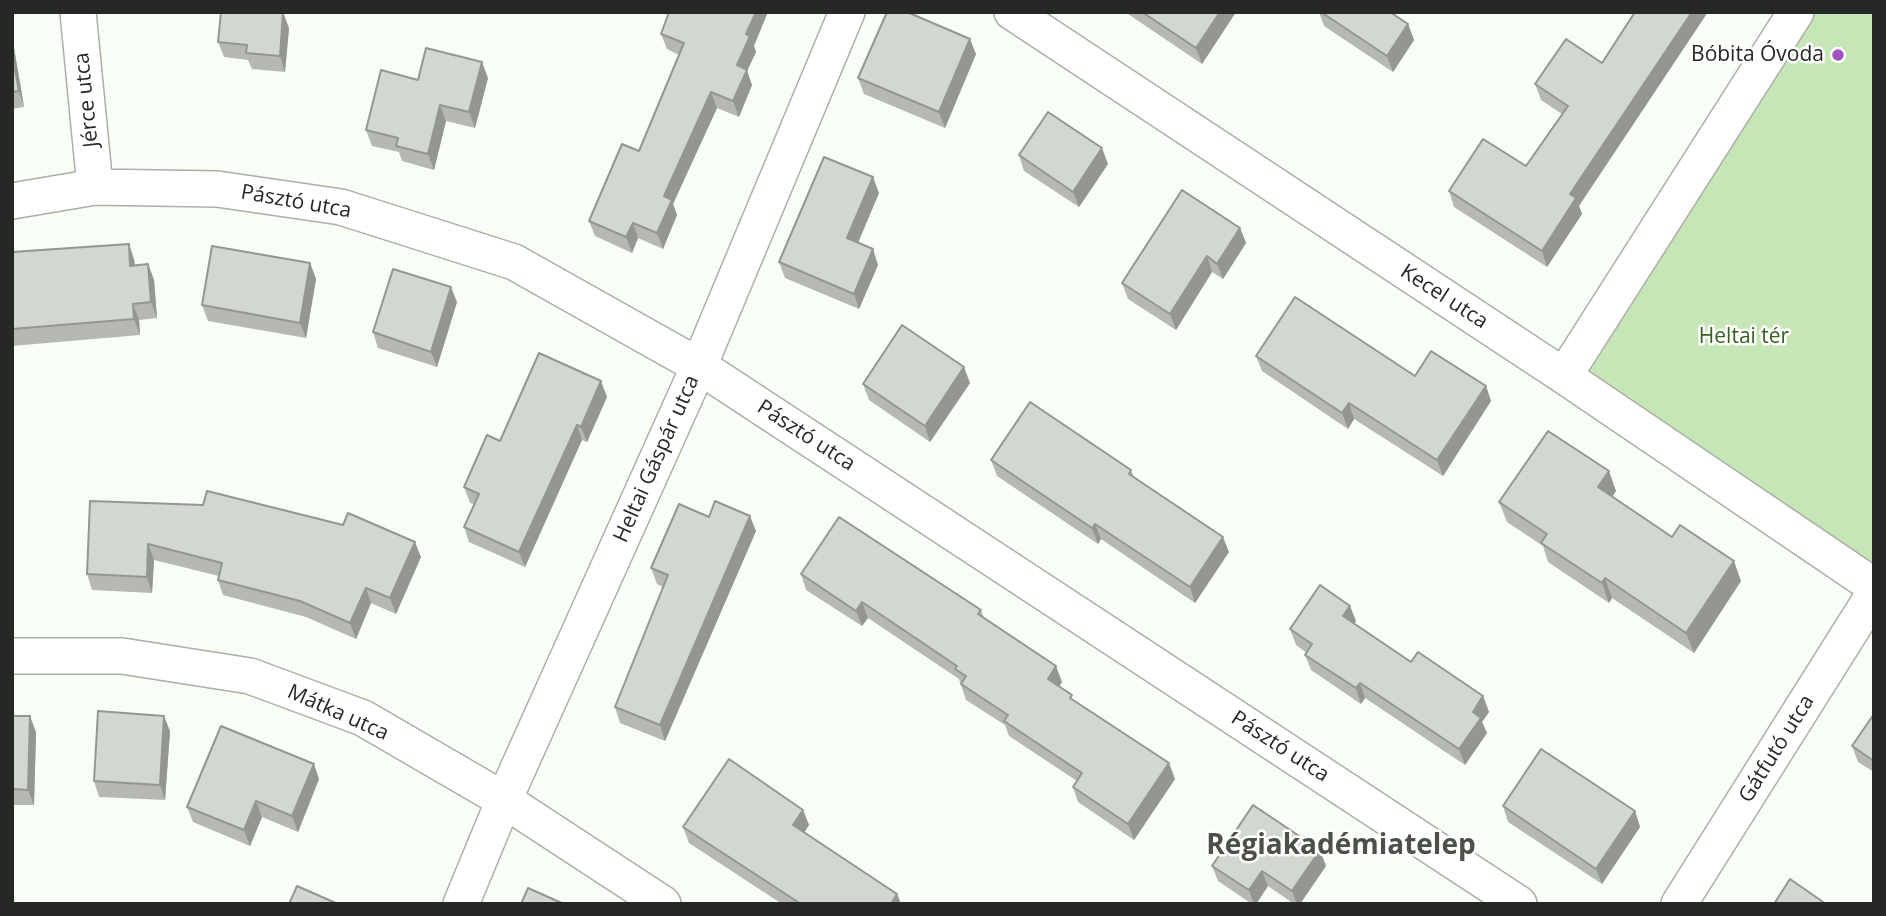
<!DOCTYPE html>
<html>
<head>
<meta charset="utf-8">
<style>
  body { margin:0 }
  #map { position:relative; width:1886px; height:916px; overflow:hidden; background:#f8fef5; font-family:"Open Sans",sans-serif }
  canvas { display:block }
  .frame { position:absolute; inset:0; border:14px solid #262825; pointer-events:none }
</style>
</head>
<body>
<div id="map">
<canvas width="1886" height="916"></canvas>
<div class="frame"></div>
</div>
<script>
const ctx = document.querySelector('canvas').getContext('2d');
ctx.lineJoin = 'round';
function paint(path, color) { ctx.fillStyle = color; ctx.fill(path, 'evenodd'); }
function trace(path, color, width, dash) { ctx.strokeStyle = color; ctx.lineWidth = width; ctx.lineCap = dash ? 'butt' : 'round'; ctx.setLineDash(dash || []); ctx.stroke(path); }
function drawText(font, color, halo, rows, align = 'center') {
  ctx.font = font + ' "Open Sans",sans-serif'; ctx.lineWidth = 5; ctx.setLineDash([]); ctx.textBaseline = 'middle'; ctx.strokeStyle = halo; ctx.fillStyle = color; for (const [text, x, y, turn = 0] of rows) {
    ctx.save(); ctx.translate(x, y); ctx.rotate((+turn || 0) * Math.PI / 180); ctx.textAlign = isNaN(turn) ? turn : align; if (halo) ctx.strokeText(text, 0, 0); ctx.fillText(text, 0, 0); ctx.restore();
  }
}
const green = new Path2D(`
  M1796,12H1874V586L1564,376Z`);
const street = new Path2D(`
  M78,12L95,187
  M1012,12L1564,376L1874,586
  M12,201L95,187L217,189L341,207L514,262L699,366L1519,904
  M1564,376L1796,12
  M12,656H122L250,676L363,718L504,800L663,904
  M461,904L504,800L699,366L847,12
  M1679,904L1874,594`);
const wall = new Path2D(`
  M1125,12H1236L1202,64Z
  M1319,12H1390L1408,24L1414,40L1393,72L1324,26Z
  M289,28L285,72L252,69L248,60L224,57L218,42Z
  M661,34L754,46L756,52L747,71L752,85L739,117L717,108L673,204L677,215L663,249L638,238L632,253L595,236L589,221L639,151L679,55L667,49Z
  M12,36L24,107L12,109Z
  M1566,39L1579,206L1582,214L1547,267L1454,207L1449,191L1526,166L1562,114L1541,100L1535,84Z
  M976,54L945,128L864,94L858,78Z
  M488,78L475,128L446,121L434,170L402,161L399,152L372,146L366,130L418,80Z
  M1019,155L1108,164L1079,207L1024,171Z
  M879,193L858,243L878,265L859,309L785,278L779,262Z
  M1240,228L1246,243L1223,279L1212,272L1176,330L1128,299L1122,283Z
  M12,252L134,259L135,265L148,264L154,280L157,318L139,320L140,335L12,346Z
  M310,263L316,279L306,338L208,321L202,305Z
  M457,302L437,367L378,348L373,332Z
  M1256,356L1486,386L1491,401L1443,476L1354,419L1348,429L1262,371Z
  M970,383L930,442L869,400L863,384Z
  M607,397L587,442L582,440L525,567L469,542L464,527L474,504L470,503L464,487L500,441Z
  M991,460L1131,470L1134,477L1229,552L1195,603L1101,539L1098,544L997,476Z
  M1616,491L1612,497L1672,537L1741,581L1694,653L1612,598L1609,603L1548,562L1543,546L1507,522L1499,502Z
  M90,501L421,557L396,614L371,603L356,639L306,617L223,595L218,580L219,576L154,560L152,593L92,590L87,574Z
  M709,517L756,531L665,741L620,723L615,707L663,587L657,584L651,568Z
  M801,574L981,610L984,618L1062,682L1059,686L1074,700L1175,779L1134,840L1078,802L1073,787L1077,781L1009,736L1005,725L966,700L959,679L868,618L862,626L806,590Z
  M1356,621L1354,624L1411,662L1483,696L1489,712L1482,722L1487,733L1465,765L1365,698L1361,704L1311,670L1305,655L1307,653L1296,645L1290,629Z
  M1874,714V772L1858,762L1852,746Z
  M12,716L36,732L34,805H12Z
  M170,731L165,800L99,797L94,781Z
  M319,779L298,832L262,817L250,846L193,822L187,807Z
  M1503,806L1635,811L1640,827L1602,884L1508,822Z
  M803,810L809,825L804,832L897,894L901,904H782L689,843L683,827Z
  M1212,866H1326L1300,904H1294L1268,886L1256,904H1252L1218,881Z`);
const shadedWall = new Path2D(`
  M283,12L289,28L285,72L280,56Z
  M756,12H768L754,46L756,52L747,71L752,85L739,117L733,101L737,65L746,34Z
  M1220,12H1236L1202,64L1196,48Z
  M1692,12H1708L1579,206L1582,214L1547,267L1542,251L1570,194Z
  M1408,24L1414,40L1393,72L1387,56Z
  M12,36L24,107L19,91L12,54Z
  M970,39L976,54L945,128L939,112Z
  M482,62L488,78L475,128L469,112Z
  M711,92L717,108L673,204L677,215L663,249L657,233L664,196Z
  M440,105L446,121L434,170L428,154Z
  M1102,148L1108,164L1079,207L1073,192Z
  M873,177L879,193L853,254L847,238Z
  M633,223L638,238L632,253L626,237Z
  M1240,228L1246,243L1223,279L1217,264Z
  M129,244L134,259L136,281L130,266Z
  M873,249L878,265L859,309L854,294Z
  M1207,256L1212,272L1176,330L1170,314Z
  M310,263L316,279L306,338L300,323Z
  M148,264L154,280L157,318L151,302Z
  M451,287L457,302L437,367L431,352Z
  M133,304L139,320L140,335L134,319Z
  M964,367L970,383L930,442L925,426Z
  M601,381L607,397L587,442L581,427Z
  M1486,386L1491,401L1443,476L1437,460Z
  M1349,403L1354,419L1348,429L1342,413Z
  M577,425L582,440L525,567L519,552Z
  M1609,471L1616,491L1605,507L1598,487Z
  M750,516L756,531L665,741L660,725Z
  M1095,524L1101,539L1098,544L1092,528Z
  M1223,537L1229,552L1195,603L1190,587Z
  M415,542L421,557L396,614L390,598Z
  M148,544L154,560L152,593L147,577Z
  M1734,561L1741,581L1694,653L1686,633Z
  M1605,578L1612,598L1609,603L1602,583Z
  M366,588L371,603L356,639L350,623Z
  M862,602L868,618L862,626L856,611Z
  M1350,606L1356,621L1349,632L1343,616Z
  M1056,666L1062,682L1054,695L1048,679Z
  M1360,683L1365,698L1361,704L1356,688Z
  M1483,696L1489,712L1482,722L1487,733L1465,765L1459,749L1473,712Z
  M30,716L36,732L34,805L28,790Z
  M164,716L170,731L165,800L160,785Z
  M1169,763L1175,779L1134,840L1128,824Z
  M314,764L319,779L298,832L292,816Z
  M256,801L262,817L250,846L244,830Z
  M803,810L809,825L799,841L793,825Z
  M1635,811L1640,827L1602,884L1596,869Z
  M1320,850L1326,866L1300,904H1297L1292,891Z
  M1262,871L1268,886L1256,904H1254L1249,890Z
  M897,894L901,904H891Z`);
const building = new Path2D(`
  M221,12H283L280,56L246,53L247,45L218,42Z
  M669,12H756L746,34L750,36L737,65L747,70L733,101L711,92L664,196L672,200L657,233L633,223L626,237L589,221L622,144L639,151L684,43L661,34Z
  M887,12H907L970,39L939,112L858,78Z
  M1142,12H1220L1196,48Z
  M1321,12H1390L1408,24L1387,56Z
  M1635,12H1692L1570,194L1576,198L1542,251L1449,191L1483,139L1526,166L1568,106L1535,84L1566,39L1602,63Z
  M426,48L482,62L469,112L440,105L428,154L396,146L398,138L366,130L381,70L418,80Z
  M12,54L19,91L12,92Z
  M1048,112L1102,148L1073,192L1019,155Z
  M824,157L873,177L847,238L873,249L854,294L779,262Z
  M1182,190L1240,228L1217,264L1207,256L1170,314L1122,283Z
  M129,244L130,266L148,264L151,302L133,304L134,319L12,329V252Z
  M212,246L310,263L300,323L202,305Z
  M393,269L451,287L431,352L373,332Z
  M1295,297L1415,376L1431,351L1486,386L1437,460L1349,403L1342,413L1256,356Z
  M902,325L964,367L925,426L863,384Z
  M539,353L601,381L581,427L577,425L519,552L464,527L479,494L464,487L487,435L500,441Z
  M1030,402L1131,470L1129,474L1223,537L1190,587L1095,524L1092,528L991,460Z
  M1548,431L1609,471L1598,487L1672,537L1680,525L1734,561L1686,633L1605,578L1602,583L1541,543L1547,534L1499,502Z
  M207,491L343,525L348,513L415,542L390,598L366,588L350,623L300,601L218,580L222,563L148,544L147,577L87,574L90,501L203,505Z
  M715,501L750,516L660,725L615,707L668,575L651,568L679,504L709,517Z
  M839,517L981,610L978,614L1056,666L1048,679L1072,695L1070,698L1169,763L1128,824L1073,787L1082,773L1004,721L1008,715L961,684L966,676L955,669L957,666L862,602L856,611L801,574Z
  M1320,585L1350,606L1343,616L1411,662L1418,652L1483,696L1473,712L1481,718L1459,749L1360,683L1356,688L1305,655L1312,644L1290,629Z
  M98,711L164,716L160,785L94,781Z
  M1874,714V761L1852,746Z
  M12,716H30L28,790L12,789Z
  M221,726L314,764L292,816L256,801L244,830L187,807Z
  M1541,749L1635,811L1596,869L1503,806Z
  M729,759L803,810L793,825L897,894L891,904H801L683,827Z
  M1253,805L1320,850L1292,891L1262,871L1249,890L1212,866Z
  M1790,879L1826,904H1774Z
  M297,886L338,904H289Z
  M528,888L564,904H521Z`);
const markers = [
  [1838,55,7,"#a452c2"]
];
const poiNames = [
  ["Bóbita Óvoda",1824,55]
];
const streetNames = [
  ["Jérce utca",87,100,-96],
  ["Pásztó utca",296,202,10],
  ["Kecel utca",1444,297,33],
  ["Pásztó utca",806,436,33],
  ["Heltai Gáspár utca",657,459,-66],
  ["Mátka utca",338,713,24],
  ["Pásztó utca",1280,747,33],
  ["Gátfutó utca",1777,749,-58]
];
const parkNames = [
  ["Heltai tér",1744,337]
];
const districtNames = [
  ["Régiakadémiatelep",1341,846]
];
paint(green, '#c6e6b8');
trace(street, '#aaafa7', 38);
trace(street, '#fff', 35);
paint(wall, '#b5b9b2');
paint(shadedWall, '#939691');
paint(building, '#d2d7cf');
trace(building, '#939691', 2);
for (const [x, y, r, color] of markers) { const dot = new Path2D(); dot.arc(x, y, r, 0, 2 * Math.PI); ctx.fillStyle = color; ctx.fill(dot); trace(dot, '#fff', 2.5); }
drawText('21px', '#262825', '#fff', poiNames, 'right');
drawText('21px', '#262825', '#fff', streetNames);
drawText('21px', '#35611d', '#fff', parkNames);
drawText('bold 28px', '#4b5049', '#fff', districtNames);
</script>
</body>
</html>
